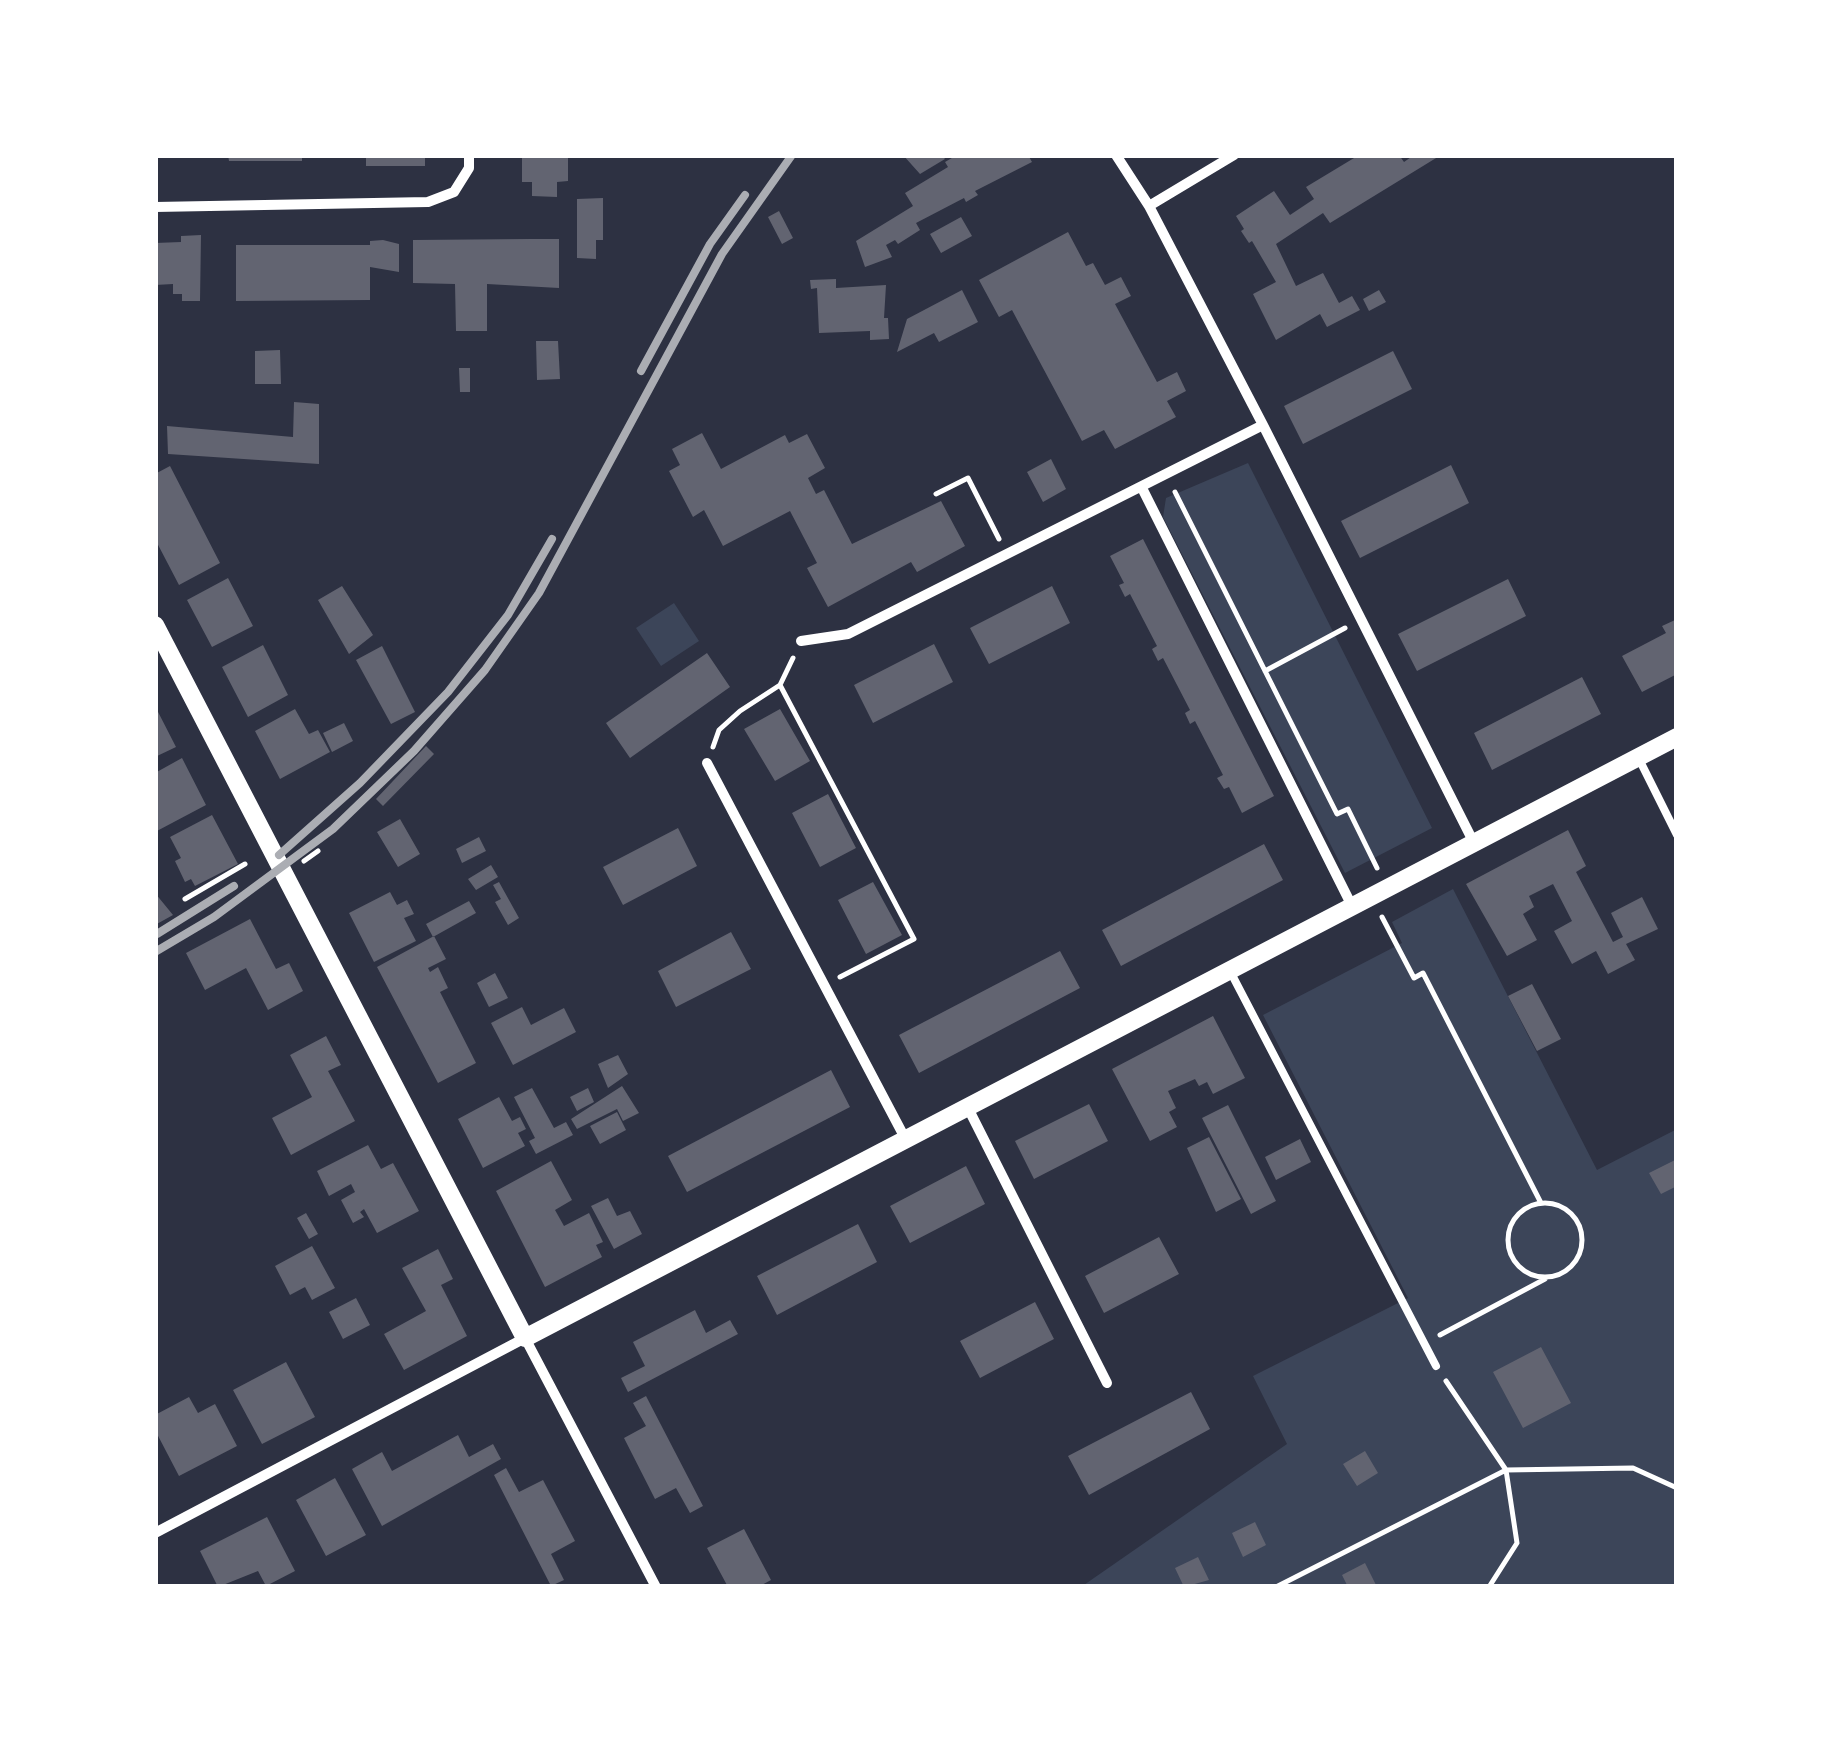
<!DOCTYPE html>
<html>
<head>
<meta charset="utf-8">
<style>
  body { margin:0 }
  #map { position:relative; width:1832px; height:1742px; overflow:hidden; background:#2d3142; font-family:Cabin,sans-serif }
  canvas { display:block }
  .frame { position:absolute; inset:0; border:158px solid #fff; pointer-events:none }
</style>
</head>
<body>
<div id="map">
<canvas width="1832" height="1742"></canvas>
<div class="frame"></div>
</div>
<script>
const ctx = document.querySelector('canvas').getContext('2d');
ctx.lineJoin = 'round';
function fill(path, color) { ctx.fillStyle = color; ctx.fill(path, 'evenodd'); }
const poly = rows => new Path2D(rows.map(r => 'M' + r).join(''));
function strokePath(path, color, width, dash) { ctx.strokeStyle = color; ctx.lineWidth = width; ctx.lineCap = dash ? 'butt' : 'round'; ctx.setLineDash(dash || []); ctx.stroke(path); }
fill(poly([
  [1248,463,1432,828,1345,873,1163,517,1166,498],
  [674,603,699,641,661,666,636,628],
  [1453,889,1597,1170,1677,1129,1677,1587,1081,1587,1287,1444,1253,1376,1408,1298,1263,1015,1402,943,1392,922]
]), '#3c4559');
fill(poly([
  [228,155,302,155,302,161,229,161],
  [366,155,425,155,425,166,366,166],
  [522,155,568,155,568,181,557,182,557,197,532,196,532,182,522,182],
  [903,155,942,155,945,159,920,174],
  [957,155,1028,155,1032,162,975,191,978,195,966,202,964,198,916,223,920,230,898,244,895,240,886,245,892,257,865,267,856,241,913,206,905,193,948,167,945,162],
  [1359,155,1399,155,1404,162,1414,155,1441,155,1330,223,1323,213,1276,244,1296,286,1323,273,1339,303,1352,296,1360,310,1327,327,1320,314,1276,340,1253,294,1276,282,1252,241,1249,243,1241,231,1244,229,1236,216,1274,191,1290,215,1314,199,1306,187],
  [603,198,603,240,596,240,596,259,577,258,577,199],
  [779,211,793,238,782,244,768,217],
  [961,217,972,236,941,253,930,234],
  [1068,232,1086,266,1093,263,1105,285,1121,277,1131,296,1115,304,1157,382,1177,372,1186,391,1167,401,1176,417,1115,449,1104,430,1082,441,1012,310,999,317,979,280],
  [201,235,200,301,182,301,182,294,173,294,173,284,155,285,155,243,181,242,181,236],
  [529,239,559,239,559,288,487,284,487,331,456,331,455,284,413,283,413,240],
  [383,240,399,244,399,272,370,267,370,300,236,301,236,245,370,245,370,241],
  [836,279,836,288,886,285,884,318,888,318,889,339,870,340,870,331,819,333,817,288,811,289,810,280],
  [962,290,978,322,939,342,934,333,897,352,907,319],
  [1379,290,1386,302,1369,311,1363,299],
  [536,341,558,341,560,379,537,380],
  [280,350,281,384,255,384,255,351],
  [1393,351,1412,389,1303,444,1284,406],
  [459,368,470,368,470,392,460,392],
  [294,402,319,404,319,464,168,454,167,426,293,437],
  [702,433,721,469,785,435,789,443,807,434,825,468,808,478,816,494,824,490,852,544,941,501,965,546,917,572,911,562,828,607,807,568,817,563,790,511,723,546,704,510,693,517,669,471,680,465,672,449],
  [1051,459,1066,489,1043,502,1027,472],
  [1451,465,1469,503,1360,558,1341,521],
  [170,466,220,563,179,585,155,539,155,474],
  [1143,539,1274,796,1242,813,1229,787,1224,789,1217,778,1223,775,1195,721,1190,724,1185,713,1190,710,1163,658,1158,661,1152,649,1157,646,1130,594,1125,597,1119,585,1124,583,1110,556],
  [228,578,253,626,212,647,187,600],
  [1508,579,1526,616,1417,671,1398,634],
  [342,586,373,635,349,654,318,600],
  [1052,586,1070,623,989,664,970,628],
  [1675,620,1677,674,1642,692,1622,656,1666,633,1662,626],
  [934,644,953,682,873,723,854,685],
  [263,645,288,695,248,717,222,667],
  [382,646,415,712,391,724,356,660],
  [707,653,730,687,630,758,606,723],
  [1582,677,1601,714,1492,770,1474,733],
  [155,706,176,747,155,757],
  [295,709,309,734,318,730,330,752,280,779,255,731],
  [780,709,810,761,775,781,744,729],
  [344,723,353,741,332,752,323,733],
  [426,746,434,754,383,806,376,799],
  [182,758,206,805,155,832,155,773],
  [828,794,856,848,820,867,792,813],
  [212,815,238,864,195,886,191,879,185,882,175,861,181,858,170,837],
  [400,819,420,854,398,867,377,832],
  [678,828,697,866,623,905,603,867],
  [1568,830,1586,866,1576,872,1613,942,1623,937,1611,913,1642,897,1658,929,1626,944,1635,960,1608,974,1596,951,1572,964,1554,931,1572,921,1553,884,1529,896,1534,907,1523,914,1537,940,1507,956,1466,884],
  [479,837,486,851,462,863,456,849],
  [1264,844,1283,880,1121,966,1102,930],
  [491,865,498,877,476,890,468,879],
  [499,882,519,918,508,925,495,902,501,899,493,885],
  [873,882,902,935,866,954,838,900],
  [390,892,397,905,407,900,414,914,404,918,416,941,374,962,349,913],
  [155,893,173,915,155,925],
  [469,901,476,913,433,937,426,924],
  [250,919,276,969,289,963,303,991,268,1010,246,968,205,990,186,953],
  [731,932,751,969,676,1007,658,971],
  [434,936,446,959,428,968,430,972,438,967,448,988,440,992,476,1063,438,1083,377,967],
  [1060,951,1080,988,919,1073,899,1035],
  [495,973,508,998,489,1007,477,983],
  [1532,984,1561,1039,1537,1051,1508,996],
  [522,1007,531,1025,564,1008,576,1032,513,1065,491,1023],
  [1213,1016,1245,1078,1213,1094,1207,1082,1199,1086,1195,1079,1168,1091,1176,1108,1169,1112,1177,1127,1150,1141,1112,1069],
  [326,1036,341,1065,328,1071,355,1121,291,1155,272,1118,312,1097,290,1055],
  [618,1055,628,1074,608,1088,598,1064],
  [831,1070,850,1107,687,1192,668,1156],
  [622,1086,639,1113,623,1121,617,1109,577,1129,571,1119],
  [532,1088,554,1128,566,1122,573,1135,536,1154,529,1141,535,1138,514,1097],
  [588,1088,594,1102,577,1111,570,1097],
  [499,1097,512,1121,520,1117,526,1129,518,1133,525,1146,483,1168,458,1119],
  [1089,1104,1108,1141,1034,1179,1015,1141],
  [1228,1105,1276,1201,1251,1214,1202,1118],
  [617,1112,626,1130,600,1144,590,1126],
  [1209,1137,1241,1199,1216,1212,1187,1148],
  [1300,1139,1311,1162,1276,1180,1265,1157],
  [368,1145,381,1169,393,1163,419,1211,377,1233,364,1209,360,1212,364,1217,353,1223,341,1200,355,1192,351,1184,329,1196,317,1171],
  [1675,1160,1677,1186,1661,1194,1649,1173],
  [551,1161,572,1200,555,1210,564,1226,589,1213,603,1242,596,1245,602,1257,545,1287,496,1191],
  [966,1166,985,1204,910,1243,890,1206],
  [608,1198,617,1216,630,1211,642,1234,614,1249,591,1206],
  [306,1213,318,1234,309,1239,297,1218],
  [858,1224,877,1262,777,1315,757,1276],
  [1159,1237,1179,1274,1104,1313,1085,1276],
  [312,1246,335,1288,312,1300,305,1287,290,1295,275,1266],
  [438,1249,453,1279,441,1285,467,1336,404,1370,384,1334,426,1311,402,1268],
  [356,1298,370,1325,343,1339,329,1312],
  [1035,1302,1054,1339,980,1378,960,1341],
  [695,1310,706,1333,730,1320,738,1334,628,1392,621,1378,645,1366,633,1342],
  [1541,1347,1571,1403,1523,1428,1493,1372],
  [286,1362,315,1417,262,1444,233,1390],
  [1191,1392,1210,1429,1089,1495,1068,1456],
  [646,1396,703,1506,690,1513,676,1488,655,1499,624,1438,646,1426,633,1403],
  [189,1397,198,1413,215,1404,237,1446,179,1476,155,1430,155,1415],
  [458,1435,469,1457,493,1444,501,1459,382,1526,352,1469,382,1452,392,1471],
  [1365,1451,1378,1473,1357,1486,1343,1464],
  [506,1468,519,1492,543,1480,575,1541,551,1554,564,1580,551,1586,494,1475],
  [335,1478,366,1535,326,1556,296,1500],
  [267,1517,295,1571,266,1586,258,1571,218,1587,200,1551],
  [1255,1522,1266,1545,1243,1557,1232,1533],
  [744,1529,771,1580,758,1587,728,1587,707,1548],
  [1198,1557,1209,1580,1184,1587,1175,1568],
  [1365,1563,1377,1587,1348,1587,1342,1575]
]), '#626471');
strokePath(poly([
  [1175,492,1337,814,1348,809,1377,868],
  [936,494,968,478,999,539],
  [1265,671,1345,628],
  [780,685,914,939,840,977],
  [713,747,719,730,740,711,780,685,793,658],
  [304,861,318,851],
  [185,899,245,864],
  [1382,917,1414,978,1423,973,1541,1203],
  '1508 1240a37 37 0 1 1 74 0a37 37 0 1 1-74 0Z',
  [1440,1335,1545,1279],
  [1446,1381,1506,1470,1633,1468,1677,1488],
  [1276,1587,1506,1470,1517,1543,1489,1587]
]), '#fff', 5);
strokePath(poly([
  [1639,759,1677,835],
  [1230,971,1436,1366]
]), '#fff', 8);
strokePath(poly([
  [1116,155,1149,206,1263,425,1474,843],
  [1149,206,1234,155],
  [155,207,428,202,454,192,469,168,469,155],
  [1142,488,1352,906],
  [801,641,848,634,1263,425],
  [707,763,906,1140],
  [968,1108,1107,1383],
  [155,1533,525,1338,656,1587]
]), '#fff', 10);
strokePath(poly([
  [155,625,525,1338,1677,737]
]), '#fff', 18);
strokePath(poly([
  [641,371,710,244,745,195],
  [279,855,360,783,448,692,508,615,552,539],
  [157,934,234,886],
  [155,952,214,917,333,829,414,751,485,670,539,593,722,254,792,155]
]), '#abadb3', 8);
</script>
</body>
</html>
